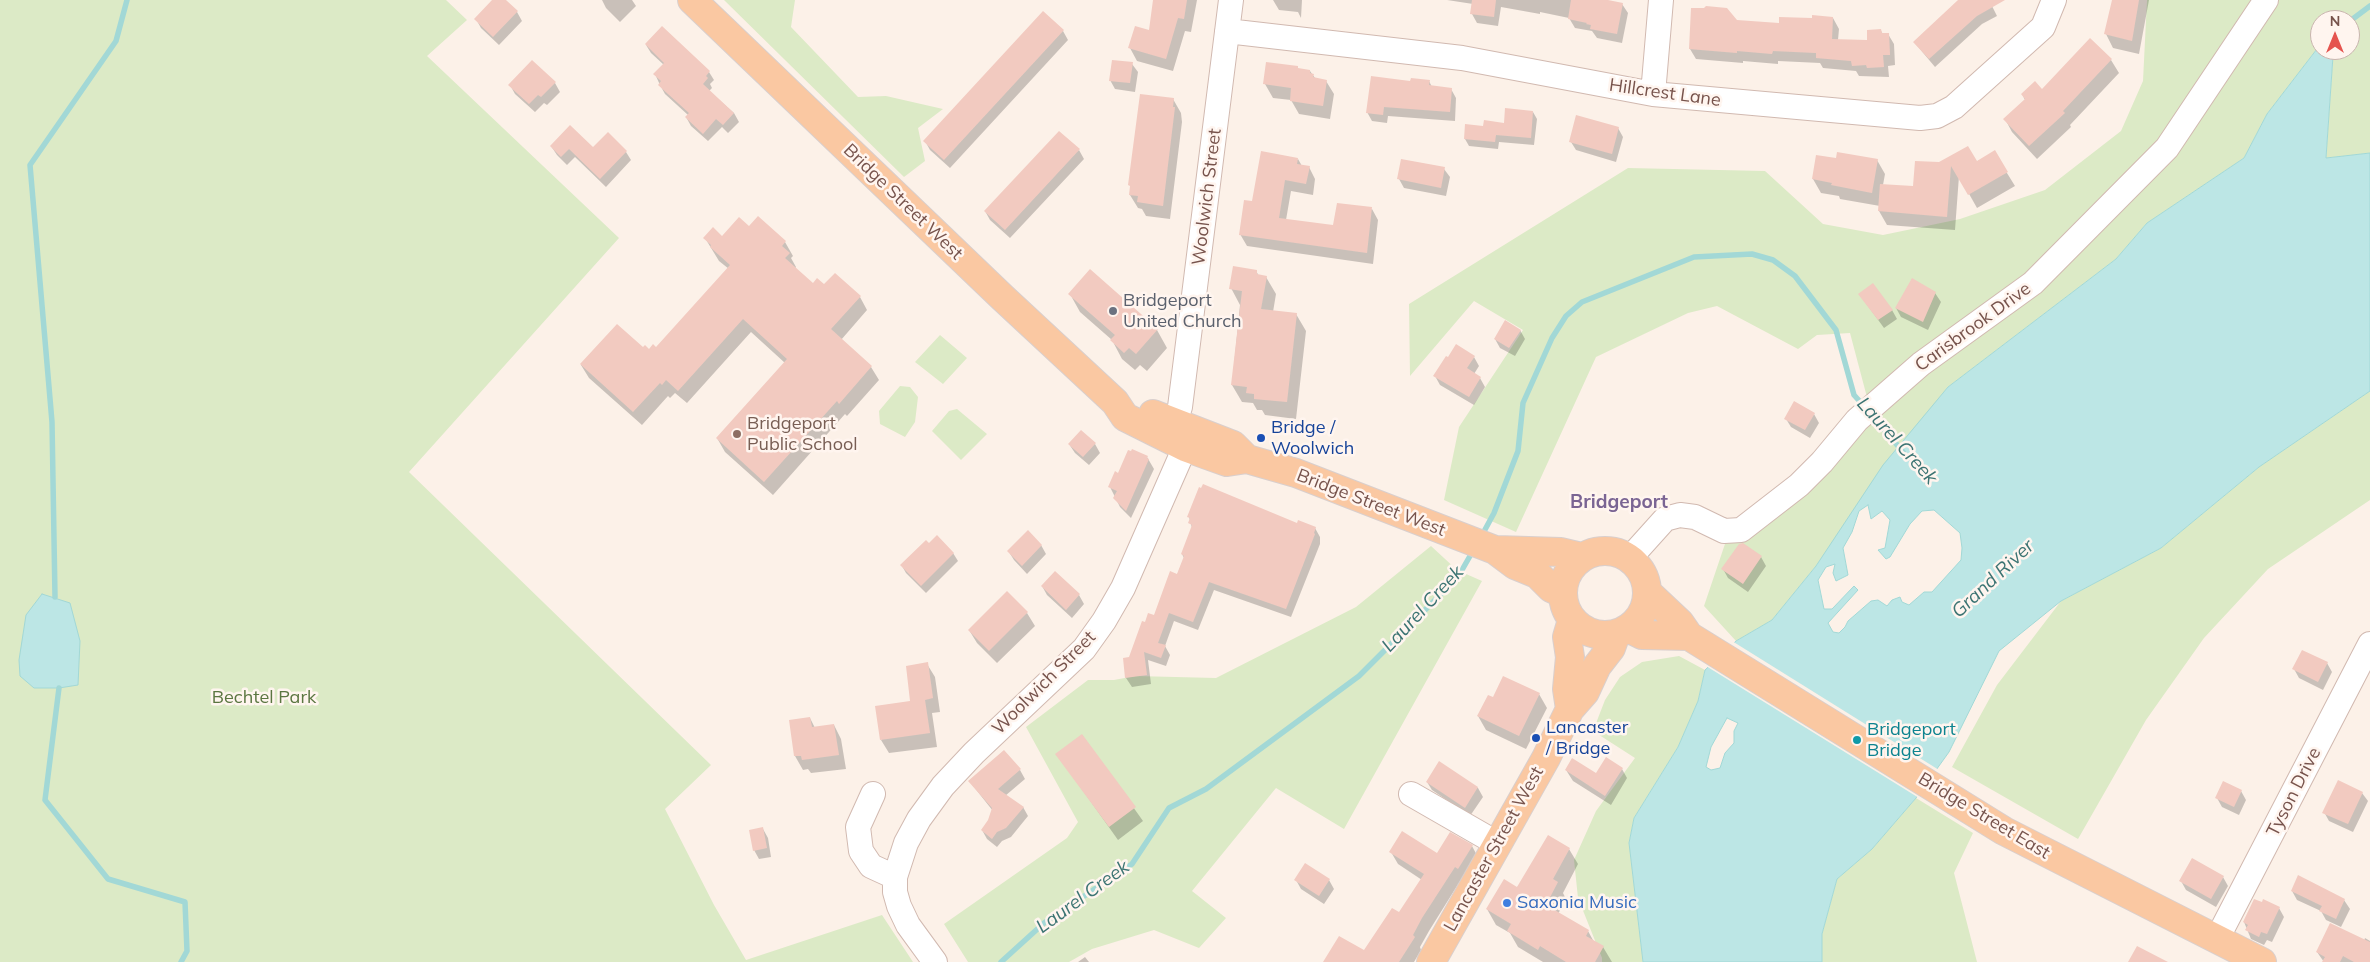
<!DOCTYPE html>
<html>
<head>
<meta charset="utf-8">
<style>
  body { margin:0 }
  #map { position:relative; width:2370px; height:962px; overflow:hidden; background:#fcf1e8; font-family:Mulish,sans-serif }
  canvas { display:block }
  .north { position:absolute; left:2310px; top:10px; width:50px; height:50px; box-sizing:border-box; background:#fff5ef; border:1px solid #c9b4ae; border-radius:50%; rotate:0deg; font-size:14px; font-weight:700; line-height:20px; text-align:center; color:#77534c }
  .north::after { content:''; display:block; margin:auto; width:18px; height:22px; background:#e5544f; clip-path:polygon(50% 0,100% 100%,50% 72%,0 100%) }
</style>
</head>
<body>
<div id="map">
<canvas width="2370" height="962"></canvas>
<div class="north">N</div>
</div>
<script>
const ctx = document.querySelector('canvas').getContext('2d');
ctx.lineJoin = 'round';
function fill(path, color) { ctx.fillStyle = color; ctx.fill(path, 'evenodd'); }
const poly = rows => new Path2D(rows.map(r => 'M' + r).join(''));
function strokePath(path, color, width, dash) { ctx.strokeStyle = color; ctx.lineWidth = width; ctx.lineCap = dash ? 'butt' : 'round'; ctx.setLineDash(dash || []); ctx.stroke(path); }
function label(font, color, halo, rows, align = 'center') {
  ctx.font = font + ' Mulish,sans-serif'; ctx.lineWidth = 5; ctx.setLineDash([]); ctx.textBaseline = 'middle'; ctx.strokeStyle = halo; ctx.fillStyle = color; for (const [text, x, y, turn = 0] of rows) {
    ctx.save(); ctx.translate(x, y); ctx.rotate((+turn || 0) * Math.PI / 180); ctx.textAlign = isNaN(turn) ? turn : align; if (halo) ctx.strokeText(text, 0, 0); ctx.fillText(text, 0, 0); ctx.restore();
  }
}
fill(poly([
  [0,0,446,0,467,20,427,56,619,238,409,472,711,765,665,809,714,905,746,960,882,915,913,962,0,962],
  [724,0,795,0,791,27,858,97,886,96,943,109,918,128,925,161,904,177],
  [2147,0,2258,0,2167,138,2015,291,1868,401,1850,333,1817,335,1798,349,1717,306,1688,313,1596,357,1516,532,1444,500,1459,427,1523,330,1474,301,1410,376,1409,304,1628,168,1765,171,1823,224,1883,235,1960,219,2045,190,2121,131,2143,81],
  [2278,0,2370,0,2370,153,2326,158,2333,56,2328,50,2350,50,2350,20,2320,20,2320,45,2267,114,2244,158,2147,223,2116,259,1948,387,1816,566,1772,620,1736,641,1704,606,1727,538,1911,381,2018,305,2273,9],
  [940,335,967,358,943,384,915,362],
  [900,386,910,387,918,397,915,422,905,437,880,424,879,411],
  [2370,391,2370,500,2268,569,2204,638,2146,720,2078,839,1952,767,1997,685,2061,601,2161,548,2259,467],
  [957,409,987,434,961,460,932,431,949,411],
  [1431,546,1457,570,1482,581,1344,829,1276,788,1192,891,1226,918,1199,948,1154,930,1092,949,1069,962,968,962,944,924,1067,838,1078,822,1026,727,1088,680,1114,680,1135,676,1216,678,1356,607],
  [1679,656,1705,670,1698,701,1678,747,1634,818,1629,843,1643,962,1602,962,1602,958,1578,898,1574,860,1596,811,1635,758,1593,731,1605,700,1620,677,1642,662],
  [1916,798,1973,833,1954,873,1977,962,1822,962,1822,934,1837,879,1872,849]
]), '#dceac6');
const water = poly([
  [2320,45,2320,50,2328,50,2333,56,2326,158,2370,153,2370,391,2259,467,2161,548,2061,601,1999,651,1949,752,1916,798,1872,849,1837,879,1822,934,1822,962,1643,962,1629,843,1634,818,1678,747,1698,701,1705,670,1736,641,1772,620,1816,566,1883,465,1948,387,2116,259,2147,223,2244,158,2267,114,2320,45],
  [1868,505,1871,519,1882,511,1890,520,1885,548,1878,550,1886,559,1890,557,1910,524,1922,511,1934,510,1960,533,1962,548,1961,560,1932,592,1924,592,1909,605,1902,602,1900,597,1892,600,1887,606,1878,600,1871,601,1848,621,1845,627,1839,633,1833,632,1828,623,1858,590,1854,586,1832,609,1824,609,1818,580,1826,567,1835,564,1833,573,1836,581,1848,575,1843,548,1852,532,1859,511,1868,505],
  [1727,718,1738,723,1734,731,1734,743,1725,753,1720,768,1711,770,1706,767,1711,747,1727,718],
  [42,594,70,603,80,641,78,685,59,688,34,688,20,676,19,660,26,615,42,594]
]);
fill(water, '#bce6e5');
strokePath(water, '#a2d8d6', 1);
fill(poly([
  [1732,641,1939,770,1919,798,1706,666]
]), '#fcf1e8');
fill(poly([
  [494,0,504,0,517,12,522,21,499,45,481,28,476,19],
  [602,0,632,0,636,6,620,22,606,8],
  [1154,0,1197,0,1191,32,1185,31,1173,71,1137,61,1130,48,1150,32],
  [1273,0,1302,0,1301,18,1298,12,1279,10],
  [1447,0,1601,0,1622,4,1628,13,1622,43,1597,38,1592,31,1575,28,1569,18,1540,12,1540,14,1501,7,1498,26,1477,23,1472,14,1473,4],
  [1960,0,1989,0,1997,16,1982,24,1935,67,1914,42],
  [2113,0,2149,0,2139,54,2113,48,2106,34],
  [1044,13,1063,31,1068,40,950,168,930,150,925,141],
  [1833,18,1839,29,1838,40,1869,41,1881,31,1883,34,1888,34,1894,44,1895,65,1888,66,1889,77,1859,76,1856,71,1823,68,1820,63,1778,61,1778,64,1743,61,1743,63,1696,59,1690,49,1736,21,1780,24],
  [2090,40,2111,60,2119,73,2070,125,2071,127,2037,159,2012,132,2005,119,2025,100,2022,94,2042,91],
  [646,45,709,72,714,80,710,84,712,88,709,91,734,113,739,122,728,133,722,127,708,141,691,126,686,117,688,115,665,94,660,85,655,74,664,65,651,53],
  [1132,64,1138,72,1135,92,1115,89,1110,80],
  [1310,71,1315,78,1326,81,1334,94,1330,119,1299,114,1291,100,1273,98,1265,84],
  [1429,81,1432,87,1451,89,1456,98,1455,121,1388,116,1387,123,1372,121,1367,112,1411,83],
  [555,83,560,92,547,105,544,103,535,112,515,94,510,85],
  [1173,99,1181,113,1182,122,1170,219,1146,216,1142,209,1138,208,1130,195],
  [1533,112,1537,119,1534,145,1499,142,1498,149,1469,146,1465,139,1484,127,1505,124],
  [1618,128,1623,137,1616,162,1576,150,1571,142],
  [551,146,626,152,631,160,606,187,575,157,567,165,557,155],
  [1079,150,1084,159,1010,238,990,220,985,211],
  [1994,152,2015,186,1977,208,1959,176,1955,230,1887,225,1879,211,1880,206,1840,199,1839,196,1821,193,1813,179,1837,160,1877,160,1885,174,1883,185,1914,188,1916,162,1976,162],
  [1298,159,1302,166,1309,167,1315,179,1313,195,1291,191,1286,220,1334,226,1372,209,1378,220,1373,264,1247,246,1240,234,1253,203],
  [1444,169,1450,177,1446,196,1404,188,1399,179],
  [758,217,785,242,793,256,791,258,796,267,795,269,813,285,824,286,860,297,867,310,841,340,871,367,879,380,847,416,845,414,773,495,725,452,717,438,785,363,751,332,687,403,675,393,670,398,668,396,642,425,589,378,581,365,643,349,649,351,656,349,729,269,719,261,705,238,722,237,749,228],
  [1256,271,1259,276,1266,277,1276,294,1273,312,1296,314,1306,331,1296,419,1265,415,1262,410,1257,410,1253,403,1242,402,1232,385,1240,305,1231,288],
  [1935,293,1941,302,1928,330,1901,317,1896,308],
  [1070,294,1157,330,1167,348,1147,371,1140,365,1135,370,1122,359,1112,340,1080,312],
  [1860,295,1892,310,1897,319,1884,328],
  [1520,330,1525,339,1515,356,1500,348,1495,339],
  [1474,357,1479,366,1474,374,1480,378,1485,387,1474,405,1440,385,1435,376],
  [1814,414,1819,423,1810,438,1791,427,1786,419],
  [1069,444,1095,444,1100,453,1089,465,1075,453],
  [1147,457,1154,469,1131,518,1120,507,1110,487,1119,475],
  [1189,517,1297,525,1315,528,1320,537,1320,544,1291,617,1214,590,1198,630,1174,621,1165,646,1170,655,1166,666,1148,660,1151,684,1132,687,1126,678,1124,659,1130,658,1146,623,1154,616,1177,575,1184,558,1182,554,1192,528],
  [1041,545,1046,554,1027,574,1014,560,1009,552],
  [953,553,958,561,926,593,906,573,902,566],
  [1761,557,1766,566,1748,592,1728,578,1723,569],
  [1042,586,1079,595,1084,604,1072,618,1047,595],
  [1027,613,1035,626,997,663,977,643,969,630],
  [2327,663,2332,672,2323,690,2299,678,2294,669],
  [927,664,935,677,940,712,932,713,937,747,889,753,881,740,912,702],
  [1539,694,1547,708,1526,749,1486,730,1478,716,1493,699],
  [810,718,815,728,834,725,841,739,846,769,811,773,808,769,803,770,795,756,790,721],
  [1082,735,1143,821,1118,840,1057,754],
  [1606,759,1622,769,1627,778,1611,805,1573,781,1566,770,1596,775],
  [1440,763,1478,788,1483,797,1470,816,1432,790,1427,782],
  [1020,770,1025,779,1005,796,1023,807,1028,816,1011,837,1002,841,997,847,987,839,982,830,989,820,993,811,970,782],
  [2241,791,2246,800,2239,815,2222,807,2217,798],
  [2362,793,2368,801,2353,832,2329,821,2324,812],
  [763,829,768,838,771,857,759,859,754,850],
  [1472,846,1479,859,1465,880,1462,878,1429,931,1420,947,1421,950,1414,962,1325,962,1364,952,1399,914,1422,880,1398,864,1391,852,1437,855],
  [1569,849,1578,864,1563,893,1566,899,1558,914,1588,931,1594,942,1603,947,1612,962,1543,962,1518,947,1510,933,1496,925,1487,909],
  [2223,877,2228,886,2216,907,2186,890,2181,881],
  [1296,880,1329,880,1334,889,1324,904,1301,889],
  [2292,891,2344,900,2350,909,2341,927,2326,920,2321,911,2297,900],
  [2279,908,2284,917,2272,942,2267,940,2264,945,2251,939,2244,922],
  [2365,938,2370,941,2370,962,2324,962,2317,952,2364,941],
  [1085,957,1089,962,1078,962]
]), '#0003');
strokePath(poly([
  [2350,21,2370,6],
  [1872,415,1903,452],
  [1481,537,1494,513,1518,451,1523,403,1552,338,1566,316,1582,302,1694,257,1752,254,1773,260,1795,276,1836,330,1854,395,1864,406],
  [55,597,52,422,30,165,116,41,127,0],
  [59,688,45,800,108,879,185,902,187,951,181,962],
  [1001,962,1044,923,1132,864,1169,808,1206,789,1359,676,1458,577,1474,549]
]), '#a2d8d6', 5.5);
fill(poly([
  [492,0,506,0,518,11,493,37,474,19],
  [1153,0,1187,0,1184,19,1178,18,1166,59,1128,48,1135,26,1149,30],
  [1472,0,1496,0,1494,17,1470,14],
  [1571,0,1608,0,1623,3,1617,34,1590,29,1591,25,1586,24,1587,23,1568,19],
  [1958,0,2005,0,1977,16,1929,59,1913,42],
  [2112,0,2139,0,2132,41,2104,34],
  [1706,6,1727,8,1737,20,1779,23,1779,17,1812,18,1812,15,1833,17,1832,39,1867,40,1867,30,1881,29,1882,33,1889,33,1890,55,1883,55,1884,67,1867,68,1866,65,1852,66,1851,61,1816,58,1816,53,1773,51,1772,54,1737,51,1737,53,1689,49,1691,8,1704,8],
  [1043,11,1064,30,944,160,923,141],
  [662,26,710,71,706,76,708,78,703,84,734,113,723,125,716,119,703,134,685,117,689,113,658,85,661,81,653,74,664,63,645,44],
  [2090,38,2112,59,2063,111,2065,113,2029,146,2003,119,2025,99,2021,94,2035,81,2042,89],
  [532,60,556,82,541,97,538,95,529,104,508,85],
  [1112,60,1133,62,1130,83,1109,81],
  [1266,62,1298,66,1298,68,1310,70,1310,73,1314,74,1313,77,1327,80,1323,106,1290,101,1291,88,1263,84],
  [1371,76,1410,81,1411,78,1430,80,1429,85,1452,88,1450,112,1384,107,1383,115,1366,113],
  [1140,94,1174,98,1173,107,1175,107,1163,206,1137,202,1138,196,1129,195,1130,186,1128,185],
  [1505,108,1533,111,1531,138,1496,135,1495,142,1464,139,1465,124,1483,126,1484,120,1504,123],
  [1576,115,1619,127,1612,154,1569,142],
  [570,125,593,147,608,132,627,151,600,179,569,149,561,157,550,146],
  [1059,131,1080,149,1005,230,984,211],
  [1968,146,1977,161,1995,150,2008,172,1968,195,1951,166,1947,217,1878,211,1880,184,1913,186,1915,161,1939,162],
  [1261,151,1298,158,1297,164,1310,166,1306,184,1285,180,1279,218,1333,225,1337,203,1372,207,1367,253,1239,235,1244,200,1252,201],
  [1837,152,1878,159,1872,193,1831,185,1832,183,1812,179,1816,155,1836,158],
  [1401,159,1445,167,1441,188,1397,179],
  [758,216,786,241,782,246,790,253,785,258,813,283,817,278,824,284,835,273,861,296,831,329,872,366,839,404,837,401,764,482,716,438,787,359,743,319,678,391,666,380,662,385,660,383,633,412,580,364,617,324,643,347,645,345,649,349,653,344,656,347,730,265,710,247,711,245,703,238,713,227,722,236,739,217,749,226],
  [1233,266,1257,270,1257,274,1267,276,1261,309,1297,313,1287,402,1254,399,1254,394,1246,393,1247,387,1231,385,1242,291,1229,289],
  [1090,269,1158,329,1136,354,1129,348,1124,353,1110,340,1115,335,1068,294],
  [1912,278,1936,292,1923,322,1895,308],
  [1873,283,1893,310,1878,320,1858,294],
  [1505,320,1521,330,1509,348,1494,339],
  [1456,344,1475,356,1467,368,1481,377,1469,397,1433,376,1446,356,1448,357],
  [1794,401,1815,413,1805,430,1784,419],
  [1081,430,1096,443,1083,457,1068,444],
  [1132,449,1148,456,1147,458,1149,459,1126,511,1113,498,1117,491,1108,487,1115,471,1118,473,1128,450,1131,451],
  [1203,484,1297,523,1298,520,1316,527,1314,533,1315,534,1286,609,1209,582,1193,622,1169,613,1158,643,1166,645,1161,658,1144,652,1147,675,1125,678,1123,658,1129,657,1142,621,1145,622,1148,613,1154,615,1170,571,1177,574,1184,556,1181,554,1192,525,1188,523,1190,518,1187,517,1199,487,1201,488],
  [1028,530,1042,545,1022,566,1007,551],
  [937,535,954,553,921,586,900,565,926,540,929,543],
  [1743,543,1762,556,1743,584,1721,569,1739,544],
  [1055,571,1080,594,1066,610,1041,586],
  [1007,591,1028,612,989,651,968,630],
  [2302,650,2328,662,2318,682,2292,669],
  [928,662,933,698,925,700,930,733,880,740,875,706,910,701,906,666],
  [1503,676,1540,693,1519,736,1477,716,1488,695,1493,697],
  [810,717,812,727,834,724,839,755,802,760,801,756,794,756,789,720],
  [1082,734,1136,807,1109,827,1055,754],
  [1004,750,1021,769,998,789,1024,807,1006,828,997,832,992,839,981,830,988,820,992,808,968,781],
  [1606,757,1623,768,1605,796,1565,770,1572,758,1596,773],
  [1439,761,1478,787,1465,808,1426,782],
  [2338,780,2363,792,2348,824,2322,813],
  [2223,781,2242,790,2234,807,2215,798],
  [763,827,767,848,753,851,749,830],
  [1402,831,1437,853,1450,832,1473,845,1458,869,1455,867,1422,918,1413,935,1415,937,1399,962,1323,962,1339,936,1364,950,1392,908,1399,912,1424,874,1389,852],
  [1548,835,1570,848,1553,879,1558,882,1546,905,1589,930,1586,936,1604,946,1595,962,1566,962,1540,946,1538,950,1507,931,1511,924,1486,909,1504,879,1517,887],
  [2192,858,2224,876,2211,899,2179,881],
  [1305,863,1330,879,1319,896,1294,880],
  [2298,875,2345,899,2336,919,2319,911,2322,906,2291,891],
  [2254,899,2262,902,2263,899,2280,907,2267,934,2261,932,2259,937,2245,930,2248,925,2243,922],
  [2330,923,2370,942,2370,962,2354,962,2343,956,2340,962,2322,962,2325,957,2316,952],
  [2137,946,2168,962,2128,962]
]), '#f2cac0');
const minor = poly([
  [1227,31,1462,58,1653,94,1920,118,1937,116,1954,107,2043,27,2054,0],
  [1653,94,1661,0],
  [1175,422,1180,407,1231,0],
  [1629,559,1665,519,1680,515,1695,517,1724,531,1741,530,1799,485,1822,462,1857,420,1921,364,2033,283,2167,148,2266,0],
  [873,794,858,827,861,851,871,866,895,877],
  [1411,794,1498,844],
  [2217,939,2370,644],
  [935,962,908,925,899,906,895,892,895,877,906,843,919,819,943,786,974,753,1084,649,1104,621,1123,588,1185,447]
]);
const major = poly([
  [692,0,1002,297,1115,402,1125,417,1185,447,1207,455,1227,462,1247,459,1296,473,1495,550,1515,565,1537,574,1551,588,1562,593],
  [1153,414,1233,445,1244,456],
  [1496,550,1561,552,1582,557],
  '1563 593a42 42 0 1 1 84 0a42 42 0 1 1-84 0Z',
  [1647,592,1680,623,1689,636,2004,831,2262,962],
  [1628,628,1642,635,1689,636],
  [1570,709,1567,689,1570,657,1567,637,1572,620],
  [1431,962,1546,758,1570,709,1585,692,1597,666,1611,648,1616,634]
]);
strokePath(minor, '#d1b9b0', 26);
strokePath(major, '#d9cfcd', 30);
strokePath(minor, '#fff', 24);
strokePath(major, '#fac8a2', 28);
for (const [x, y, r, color] of [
  [1113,311,5,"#6b7280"],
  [737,434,5,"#8d6e63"],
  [1261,438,5,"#1a4fb4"],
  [1536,738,5,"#1a4fb4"],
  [1857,740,5,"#0f9aa8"],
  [1507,903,5,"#3f7fe0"]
]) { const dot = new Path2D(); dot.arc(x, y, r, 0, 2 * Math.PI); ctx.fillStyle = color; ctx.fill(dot); strokePath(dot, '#fff5ef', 2); }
label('18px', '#77534c', '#fff5ef', [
  ["Hillcrest Lane",1665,93,8],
  ["Woolwich Street",1207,197,-83],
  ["Bridge Street West",903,202,44],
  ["Carisbrook Drive",1973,327,-36],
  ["Bridge Street West",1371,503,21],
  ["Woolwich Street",1044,683,-45],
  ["Tyson Drive",2294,792,-63],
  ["Bridge Street East",1984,816,31],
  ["Lancaster Street West",1494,849,-61]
]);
label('18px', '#5b616d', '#fff5ef', [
  ["Bridgeport",1123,301],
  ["United Church",1123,322]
], 'left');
label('18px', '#785e54', '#fff5ef', [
  ["Bridgeport",747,424],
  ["Public School",747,445]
], 'left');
label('18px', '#164399', '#fff5ef', [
  ["Bridge /",1271,428],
  ["Woolwich",1271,449],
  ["Lancaster",1546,728],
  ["/ Bridge",1546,749]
], 'left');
label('18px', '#5b7641', '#fff5ef', [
  ["Bechtel Park",264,698]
]);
label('18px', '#0d838f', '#fff5ef', [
  ["Bridgeport",1867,730],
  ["Bridge",1867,751]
], 'left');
label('18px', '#366cbe', '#fff5ef', [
  ["Saxonia Music",1517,903]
], 'left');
label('italic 19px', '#3c7473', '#fff5ef', [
  ["Laurel Creek",1897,441,48],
  ["Grand River",1993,579,-43],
  ["Laurel Creek",1423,609,-47],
  ["Laurel Creek",1083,897,-36]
]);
label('bold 19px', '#7a6493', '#fff5ef', [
  ["Bridgeport",1619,502]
]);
</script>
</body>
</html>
